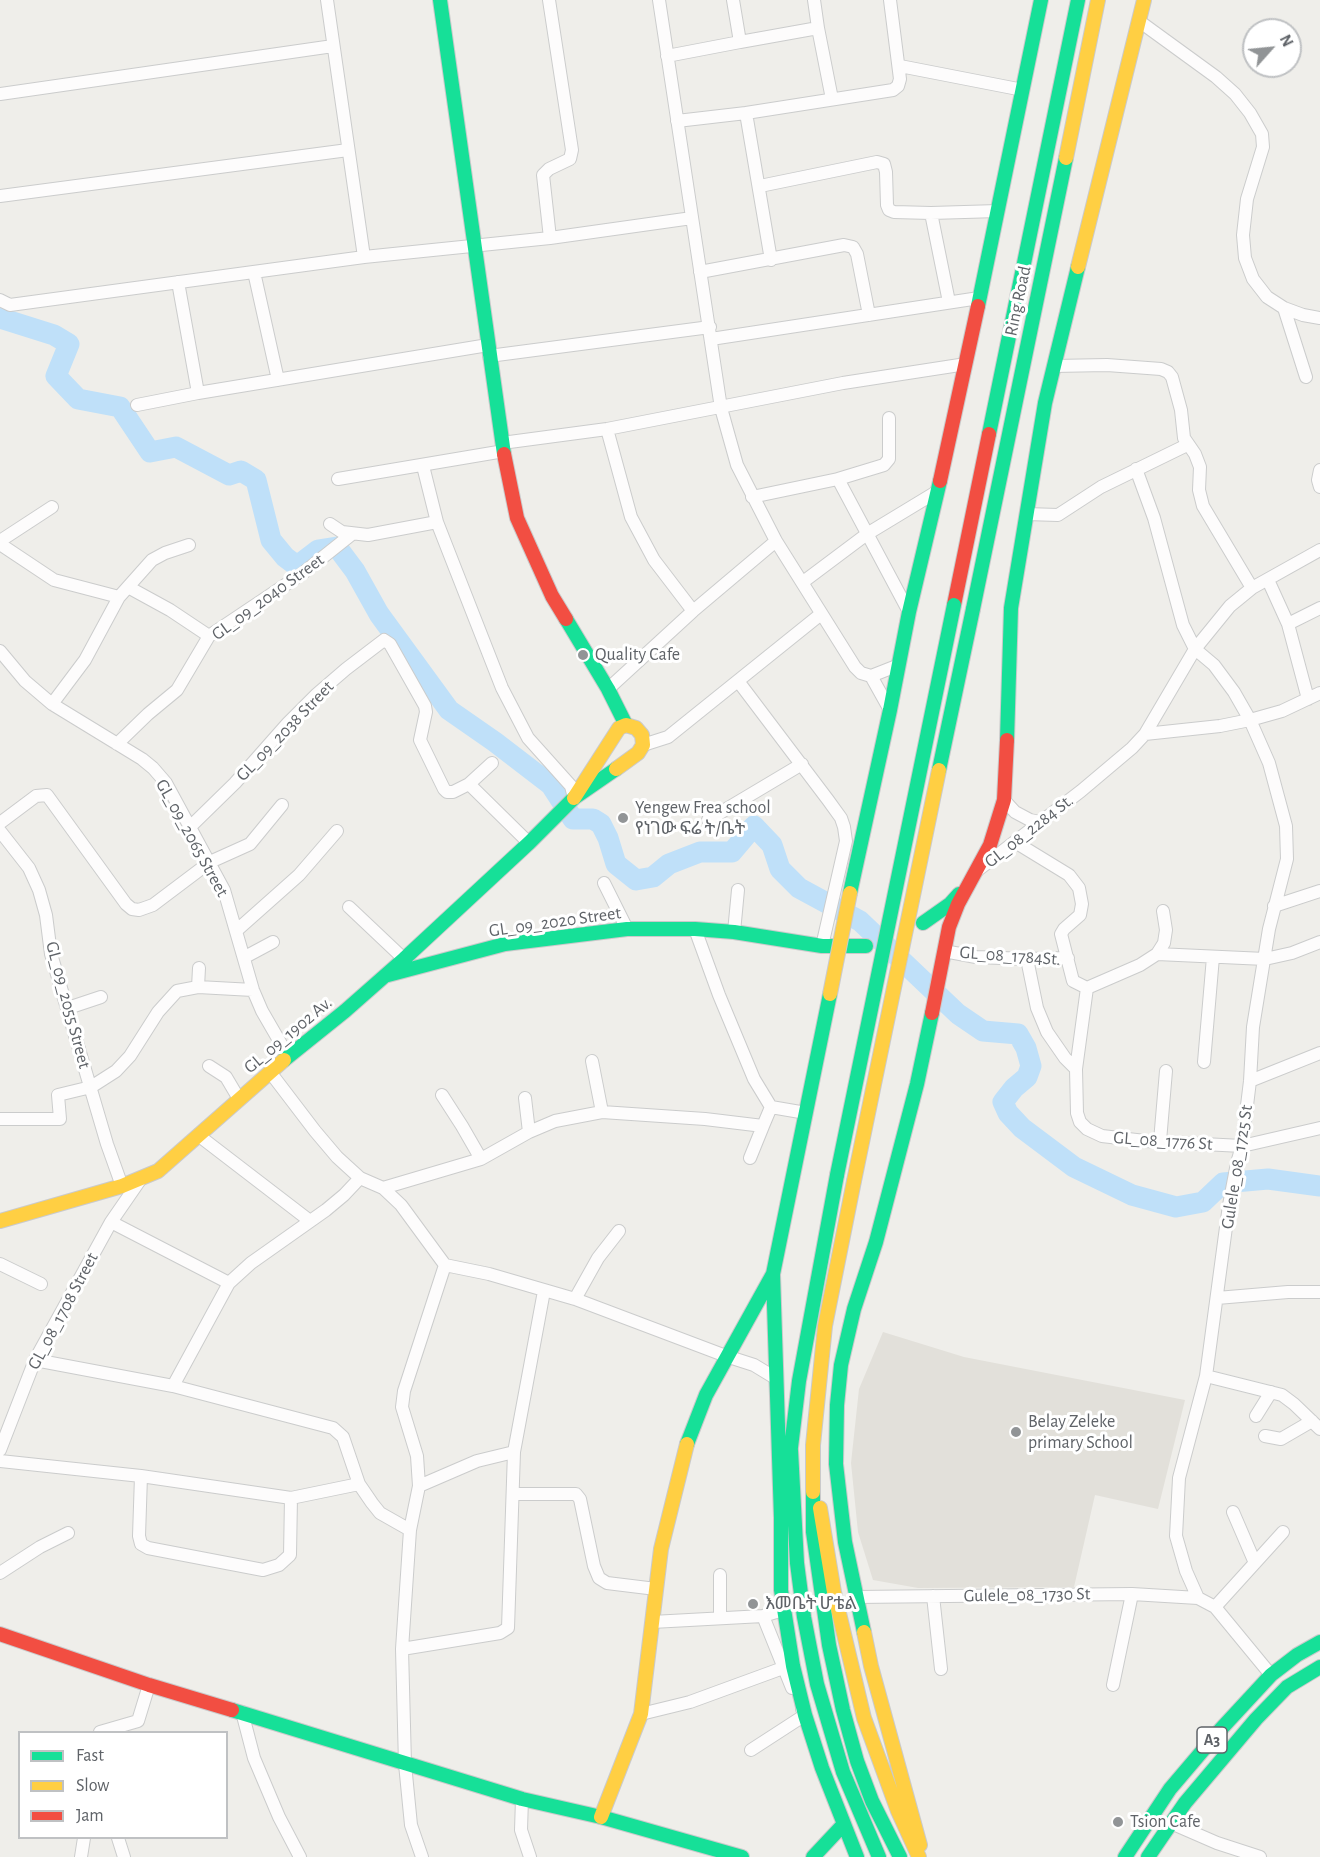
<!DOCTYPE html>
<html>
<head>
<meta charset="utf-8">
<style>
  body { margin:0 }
  #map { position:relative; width:1320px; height:1857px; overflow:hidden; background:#efeeea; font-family:"Alegreya Sans",sans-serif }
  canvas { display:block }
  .legend { position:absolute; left:18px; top:1731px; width:210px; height:108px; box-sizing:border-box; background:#fff; border:2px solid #bfc1c3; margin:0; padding:8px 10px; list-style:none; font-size:18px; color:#5f6368 }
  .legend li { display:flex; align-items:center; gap:12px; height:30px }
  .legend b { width:30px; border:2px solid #bfc1c3 }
  .north { position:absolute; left:1242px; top:18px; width:60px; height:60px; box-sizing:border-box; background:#fff; border:2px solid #bfc1c3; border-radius:50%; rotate:63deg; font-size:16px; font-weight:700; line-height:24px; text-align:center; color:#5f6368 }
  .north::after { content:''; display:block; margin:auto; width:21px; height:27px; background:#919496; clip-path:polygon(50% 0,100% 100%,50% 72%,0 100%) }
</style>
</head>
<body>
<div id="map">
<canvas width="1320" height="1857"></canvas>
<ul class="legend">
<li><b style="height:8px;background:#16e098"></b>Fast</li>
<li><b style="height:8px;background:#ffcf43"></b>Slow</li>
<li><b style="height:8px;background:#f24e42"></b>Jam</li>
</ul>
<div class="north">N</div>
</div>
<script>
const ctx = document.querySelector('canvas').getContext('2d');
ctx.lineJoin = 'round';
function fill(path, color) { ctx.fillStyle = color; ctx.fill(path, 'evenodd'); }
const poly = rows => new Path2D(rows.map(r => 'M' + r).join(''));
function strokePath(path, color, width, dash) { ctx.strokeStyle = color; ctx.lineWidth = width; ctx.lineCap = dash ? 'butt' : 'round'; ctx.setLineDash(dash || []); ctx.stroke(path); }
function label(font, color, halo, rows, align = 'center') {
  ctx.font = font + ' "Alegreya Sans","Noto Sans Ethiopic",sans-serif'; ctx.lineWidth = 6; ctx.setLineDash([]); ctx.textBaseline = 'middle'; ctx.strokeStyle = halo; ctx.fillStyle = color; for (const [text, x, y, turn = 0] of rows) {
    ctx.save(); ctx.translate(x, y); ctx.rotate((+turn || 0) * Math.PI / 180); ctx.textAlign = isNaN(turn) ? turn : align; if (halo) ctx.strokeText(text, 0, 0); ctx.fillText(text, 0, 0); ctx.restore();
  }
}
fill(poly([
  [883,1332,964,1357,1185,1400,1158,1509,1095,1495,1074,1587,918,1588,873,1580,858,1532,851,1463,859,1389]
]), '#e2e0da');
strokePath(poly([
  [0,318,54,335,69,344,56,376,78,399,120,407,150,452,176,447,229,475,241,471,256,480,271,540,285,557,297,566,318,550,337,547,355,571,379,614,449,710,495,742,551,785,573,819,593,819,601,824,608,838,616,864,636,880,653,877,669,864,700,852,732,852,754,826,772,845,780,869,799,888,860,921,958,1014,983,1031,1018,1034,1026,1048,1031,1066,1027,1077,1014,1088,1003,1102,1008,1113,1022,1128,1074,1167,1132,1195,1176,1207,1203,1202,1223,1183,1268,1179,1320,1186]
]), '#bfe0f9', 21);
const street = poly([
  [327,0,364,257],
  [549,0,572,150,570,159,549,169,543,175,550,238],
  [659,0,721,408,737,465,776,541,855,667,861,673,871,676,899,665],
  [733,0,740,42,818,28,832,99],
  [814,0,818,28],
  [1139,21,1216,77,1235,94,1250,113,1262,134,1263,147,1247,199,1243,235,1245,258,1253,279,1267,297,1284,308,1303,315,1320,318],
  [667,56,740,42],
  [900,66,1023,90],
  [0,94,333,46],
  [746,113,771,260],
  [677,121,746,113,893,90,898,86,900,79,890,0],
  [760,186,877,162,884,164,886,172,887,205,889,210,894,212,931,213,949,302],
  [0,196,348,150],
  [931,213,998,211],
  [254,272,278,380],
  [700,272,844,245,853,247,857,254,869,315],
  [178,282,198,393,488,345],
  [0,300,10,305,364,257,550,238,692,218],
  [1284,308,1306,377],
  [711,339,979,298],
  [489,356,710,327],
  [1054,366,1107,365,1161,369,1168,372,1172,377,1181,410,1184,438,1195,454,1200,467,1199,490,1203,506,1252,588],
  [137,405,198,393],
  [607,429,631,517,654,560,693,611],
  [502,443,607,429,843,383,966,364],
  [423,466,437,522],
  [1136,469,1154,518,1183,625,1195,649,1214,665,1234,692,1250,720,1269,763,1286,826,1287,859,1269,929,1253,1027,1250,1081,1242,1146,1237,1163,1229,1205,1206,1376,1179,1478,1176,1536,1186,1571,1198,1598,1215,1607,1271,1675],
  [1320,470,1318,480,1320,487],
  [338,479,504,451],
  [838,479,884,465,889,459,889,418],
  [752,497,838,479,909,612],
  [1026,514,1058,515,1101,487,1187,445],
  [330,524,342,532,368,535,437,522,502,688,528,738,571,786,574,798],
  [0,541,52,507],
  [0,544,54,580,119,597],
  [1268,580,1288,624,1308,699],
  [803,582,867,534,938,491],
  [128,587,170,610,209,636],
  [1288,624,1320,608],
  [0,651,25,681,52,704,142,759,153,768,166,783,224,890,253,990,262,1011,288,1056],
  [871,676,890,710],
  [738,681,828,800,841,818,844,827,846,841,822,946],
  [608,689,693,611,776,541],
  [52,704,85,660,119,597,152,560,165,553,189,545],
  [1145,734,1220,726,1250,720,1282,711,1320,693],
  [117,744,148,714,177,690,209,636,303,573,352,534],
  [643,745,668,737,821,614],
  [469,784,492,763],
  [1004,800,1015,812,1030,820,1040,822],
  [708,820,802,764],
  [0,823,36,796,47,795,126,904,132,909,139,910,153,905,210,862,250,844,282,805],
  [190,827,235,783,288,723,317,694,346,669,384,640,390,644,425,706,426,712,420,740,444,789,447,792,453,792,469,784,529,843],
  [0,831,29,868,39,890,46,915,51,954,107,1144,122,1186],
  [1015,842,1069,875,1079,888,1082,904,1080,915,1064,929,1061,934,1073,981,1087,988],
  [978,870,1081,791,1132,748,1145,734,1195,649,1230,606,1252,588,1320,550],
  [604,883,627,929],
  [1274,906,1320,891],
  [349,907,404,959],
  [695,929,719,995,754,1079,771,1107,763,1126],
  [236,931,299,875,337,831],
  [734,932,738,890],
  [944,951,976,957,1027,959,1068,958],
  [1157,954,1164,943,1166,930,1163,911],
  [245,957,273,942],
  [1027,959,1037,1008,1047,1032,1065,1058,1076,1069],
  [198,987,199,968],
  [1087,988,1076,1069,1077,1113,1080,1122,1087,1129,1102,1136,1145,1141,1242,1146,1320,1128],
  [1087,988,1140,965,1157,954,1265,959,1292,953,1320,942],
  [68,1008,101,997],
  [592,1061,602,1112],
  [1204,1062,1213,957],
  [209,1066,226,1077,239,1099],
  [270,1072,315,1131,337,1157,360,1178,383,1188,401,1205,445,1265,489,1274,575,1299,726,1356,754,1365,777,1379],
  [1250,1081,1320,1053],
  [442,1095,462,1126,481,1159],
  [525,1098,529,1132],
  [771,1107,806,1113],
  [0,1119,60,1119,58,1095,91,1087,116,1071,130,1056,158,1012,177,991,198,987,253,990],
  [198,1135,310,1221],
  [1160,1141,1166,1071],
  [383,1188,481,1159,529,1132,555,1121,602,1112,705,1119,763,1126,750,1158],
  [111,1222,229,1283],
  [0,1264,41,1284],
  [445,1265,404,1391,402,1407,417,1456,419,1486,477,1461,514,1452],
  [1217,1298,1288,1292,1320,1292],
  [575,1299,598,1258,619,1231],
  [35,1360,173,1386,333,1428,343,1437,359,1484,372,1503,380,1513,410,1530],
  [1206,1376,1282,1395,1294,1404,1320,1429],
  [173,1386,229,1283,251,1263,326,1210,344,1195,360,1178],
  [1256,1416,1271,1392],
  [1265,1436,1281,1439,1312,1421],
  [0,1450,35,1360,111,1222,140,1180],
  [0,1461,141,1476,291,1498,359,1484],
  [141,1476,139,1536,141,1544,148,1548,263,1570,279,1565,290,1555,291,1498],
  [419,1486,410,1530,402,1649,405,1764,411,1825,422,1857],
  [513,1494,576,1494,580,1499,594,1566,599,1578,607,1583,656,1589],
  [1233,1512,1255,1563],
  [0,1573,40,1547,68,1533],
  [720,1575,720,1618],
  [933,1596,941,1669],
  [856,1597,1132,1594,1198,1598],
  [1215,1607,1283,1532],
  [763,1616,792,1688],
  [652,1622,763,1616,783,1610],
  [402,1649,500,1633,508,1628,514,1452,544,1291],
  [1113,1685,1132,1594],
  [242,1712,254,1758,279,1817,300,1857],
  [641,1714,690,1702,783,1668],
  [100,1732,138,1721,149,1685],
  [751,1750,805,1715,802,1709],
  [522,1799,521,1830,530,1857],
  [1171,1823,1217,1843,1260,1857],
  [118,1838,124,1857],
  [81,1857,84,1838]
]);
const fast = poly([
  [440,0,504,454],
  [978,306,1041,0],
  [989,434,1078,0],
  [973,609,1066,158],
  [566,619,608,689,626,725],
  [1007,740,1011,608,1045,403,1078,267],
  [850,893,890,710,909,612,940,481],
  [923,923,950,904,959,894],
  [388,975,505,944,627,929,695,929,734,932,822,946,866,946],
  [284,1060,345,1011,404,959,529,843,574,798,616,769],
  [687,1444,706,1395,773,1274],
  [791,1450,797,1563,804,1617,817,1684,843,1772,879,1857],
  [789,1464,799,1381,837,1175],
  [813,1492,813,1532,829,1645,843,1710,857,1761,872,1801,900,1857],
  [781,1518,773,1274,830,994],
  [781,1518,781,1590,793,1666,805,1715,822,1768,857,1857],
  [864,1632,845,1542,836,1464,837,1405,841,1365,854,1309,876,1242,917,1084,932,1013],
  [232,1710,522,1799,601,1817,742,1857],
  [813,1857,843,1825],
  [1125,1857,1170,1789,1221,1729,1271,1675,1297,1655,1320,1642],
  [1148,1857,1185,1803,1256,1719,1287,1687,1320,1667]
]);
const slow = poly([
  [1066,158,1098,0],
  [1078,267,1144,0],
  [574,798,619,728,626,725,636,728,642,735,643,745,638,753,616,769],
  [0,1221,122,1186,158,1171,284,1060],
  [813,1492,813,1445,825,1326,854,1181],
  [820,1508,834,1592,864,1718,898,1811,919,1857],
  [864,1632,871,1666,920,1845],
  [601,1817,641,1714,661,1549,687,1444]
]);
const jam = poly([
  [504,454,517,518,552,596,566,619],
  [940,481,978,306],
  [954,605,989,434],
  [932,1013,949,927,958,904,990,845,1004,800,1007,740],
  [0,1634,149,1685,232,1710]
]);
strokePath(street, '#cbcccc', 14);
strokePath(fast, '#cacacb', 16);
strokePath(slow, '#cacacb', 16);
strokePath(jam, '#cacacb', 16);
strokePath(street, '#fdfcfc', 12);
strokePath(fast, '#16e098', 14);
strokePath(slow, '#ffcf43', 14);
strokePath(jam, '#f24e42', 14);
const fastBridge = poly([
  [939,770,973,609],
  [837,1175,954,605]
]);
const slowBridge = poly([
  [830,994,850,893],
  [854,1181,939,770]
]);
strokePath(fastBridge, '#cacacb', 16, []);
strokePath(slowBridge, '#cacacb', 16, []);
strokePath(fastBridge, '#16e098', 14);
strokePath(slowBridge, '#ffcf43', 14);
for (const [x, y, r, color] of [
  [583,655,6,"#919496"],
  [623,818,6,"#919496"],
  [1016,1432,6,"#919496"],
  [753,1604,6,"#919496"],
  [1118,1822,6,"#919496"]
]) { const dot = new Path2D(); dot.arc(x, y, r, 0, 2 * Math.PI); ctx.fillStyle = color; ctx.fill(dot); strokePath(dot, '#fff', 2); }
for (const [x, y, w] of [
  [1212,1740,30]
]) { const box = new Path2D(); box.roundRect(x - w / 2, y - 13, w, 26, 4.5); ctx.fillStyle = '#fff'; ctx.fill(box); strokePath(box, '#5f6368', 1.5); }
label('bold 16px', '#5f6368', null, [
  ["A3",1212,1740]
]);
label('18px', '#5f6368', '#fff', [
  ["Ring Road",1018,301,-78],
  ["GL_09_2040 Street",268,597,-36],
  ["GL_09_2038 Street",285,731,-46],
  ["GL_08_2284 St.",1029,831,-38],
  ["GL_09_2065 Street",192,838,61],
  ["GL_09_2020 Street",555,922,-8],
  ["GL_08_1784St.",1010,956,4],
  ["GL_09_2055 Street",68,1005,75],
  ["GL_09_1902 Av.",288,1035,-40],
  ["GL_08_1776 St",1163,1141,4],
  ["Gulele_08_1725 St",1237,1167,-81],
  ["GL_08_1708 Street",63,1311,-62],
  ["Gulele_08_1730 St",1027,1595,-1]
]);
label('18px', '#5f6368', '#fff', [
  ["Quality Cafe",595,655],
  ["Yengew Frea school",635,808],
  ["የነገው ፍሬ ት/ቤት",635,829],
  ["Belay Zeleke",1028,1422],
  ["primary School",1028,1443],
  ["እመቤት ሆቴል",765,1604],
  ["Tsion Cafe",1130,1822]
], 'left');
</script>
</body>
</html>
